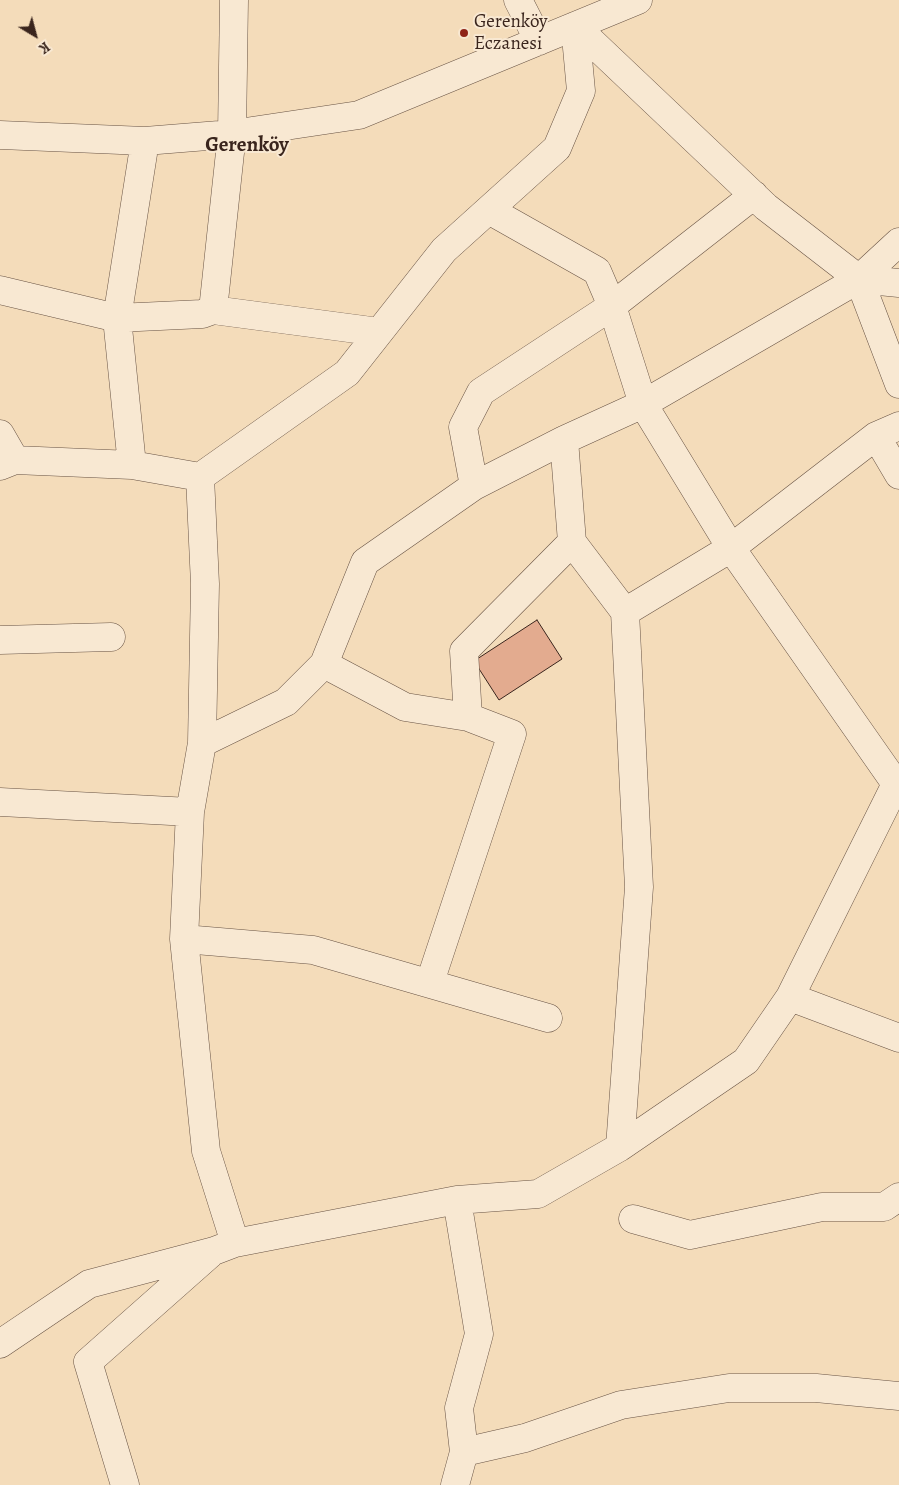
<!DOCTYPE html>
<html>
<head>
<meta charset="utf-8">
<style>
  body { margin:0 }
  #map { position:relative; width:899px; height:1485px; overflow:hidden; background:#f4dcba; font-family:Alegreya,serif }
  canvas { display:block }
  .north { position:absolute; left:10px; top:10px; width:50px; height:50px; -webkit-text-stroke:4px #f8e8d2; paint-order:stroke; rotate:143deg; font-size:14px; font-weight:700; line-height:20px; text-align:center; color:#3a251d }
  .north::after { content:''; display:block; margin:auto; width:18px; height:22px; background:#3a251d; clip-path:polygon(50% 0,100% 100%,50% 72%,0 100%) }
</style>
</head>
<body>
<div id="map">
<canvas width="899" height="1485"></canvas>
<div class="north">K</div>
</div>
<script>
const ctx = document.querySelector('canvas').getContext('2d');
ctx.lineJoin = 'round';
function fill(path, color) { ctx.fillStyle = color; ctx.fill(path, 'evenodd'); }
const poly = rows => new Path2D(rows.map(r => 'M' + r).join(''));
function strokePath(path, color, width, dash) { ctx.strokeStyle = color; ctx.lineWidth = width; ctx.lineCap = dash ? 'butt' : 'round'; ctx.setLineDash(dash || []); ctx.stroke(path); }
function label(font, color, halo, rows, align = 'center') {
  ctx.font = font + ' Alegreya,serif'; ctx.lineWidth = 4; ctx.setLineDash([]); ctx.textBaseline = 'middle'; ctx.strokeStyle = halo; ctx.fillStyle = color; for (const [text, x, y, turn = 0] of rows) {
    ctx.save(); ctx.translate(x, y); ctx.rotate((+turn || 0) * Math.PI / 180); ctx.textAlign = isNaN(turn) ? turn : align; if (halo) ctx.strokeText(text, 0, 0); ctx.fillText(text, 0, 0); ctx.restore();
  }
}
const building = poly([
  [537,620,562,659,499,700,474,661,537,620]
]);
fill(building, '#e3ab8f');
strokePath(building, '#3a251d', 1);
const street = poly([
  [518,0,539,41],
  [575,26,766,207,859,279,899,283],
  [0,135,145,141,232,134,359,115,638,0],
  [489,210,597,271,612,306,643,404,731,548,896,784],
  [859,279,899,384],
  [0,290,117,318,202,314,213,310,379,332],
  [213,310,232,134,234,0],
  [0,434,15,460],
  [876,436,899,475],
  [132,465,200,477],
  [0,466,15,460,132,465,117,318,145,141],
  [474,486,463,427,481,392,612,306,754,195],
  [572,542,625,612,639,887,620,1147],
  [625,612,731,548,876,436,899,426],
  [0,640,111,637],
  [324,664,405,707,468,717,464,651,572,542,564,440],
  [202,743,286,702,324,664,365,562,474,486,564,440,643,404,859,279,899,242],
  [0,802,190,812],
  [184,939,313,950,548,1018],
  [430,982,512,734,468,717],
  [790,997,899,1038],
  [633,1219,690,1235,822,1207,884,1207,899,1197],
  [235,1243,206,1151,184,939,190,812,202,743,205,584,200,477,347,373,444,250,557,148,581,91,575,26],
  [0,1344,89,1284,214,1251,235,1243,457,1200,538,1194,620,1147,746,1061,790,997,896,784,899,782],
  [464,1452,525,1438,621,1405,729,1388,816,1388,899,1396],
  [125,1485,88,1362,210,1254],
  [455,1485,464,1452,459,1408,479,1334,457,1200]
]);
strokePath(street, '#685344', 29);
strokePath(street, '#f8e8d2', 28);
for (const [x, y, r, color] of [
  [464,33,5,"#8f2418"]
]) { const dot = new Path2D(); dot.arc(x, y, r, 0, 2 * Math.PI); ctx.fillStyle = color; ctx.fill(dot); strokePath(dot, '#f8e8d2', 2); }
label('19px', '#3a251d', '#f8e8d2', [
  ["Gerenköy",474,22],
  ["Eczanesi",474,44]
], 'left');
label('bold 21px', '#3a251d', '#f8e8d2', [
  ["Gerenköy",247,146]
]);
</script>
</body>
</html>
